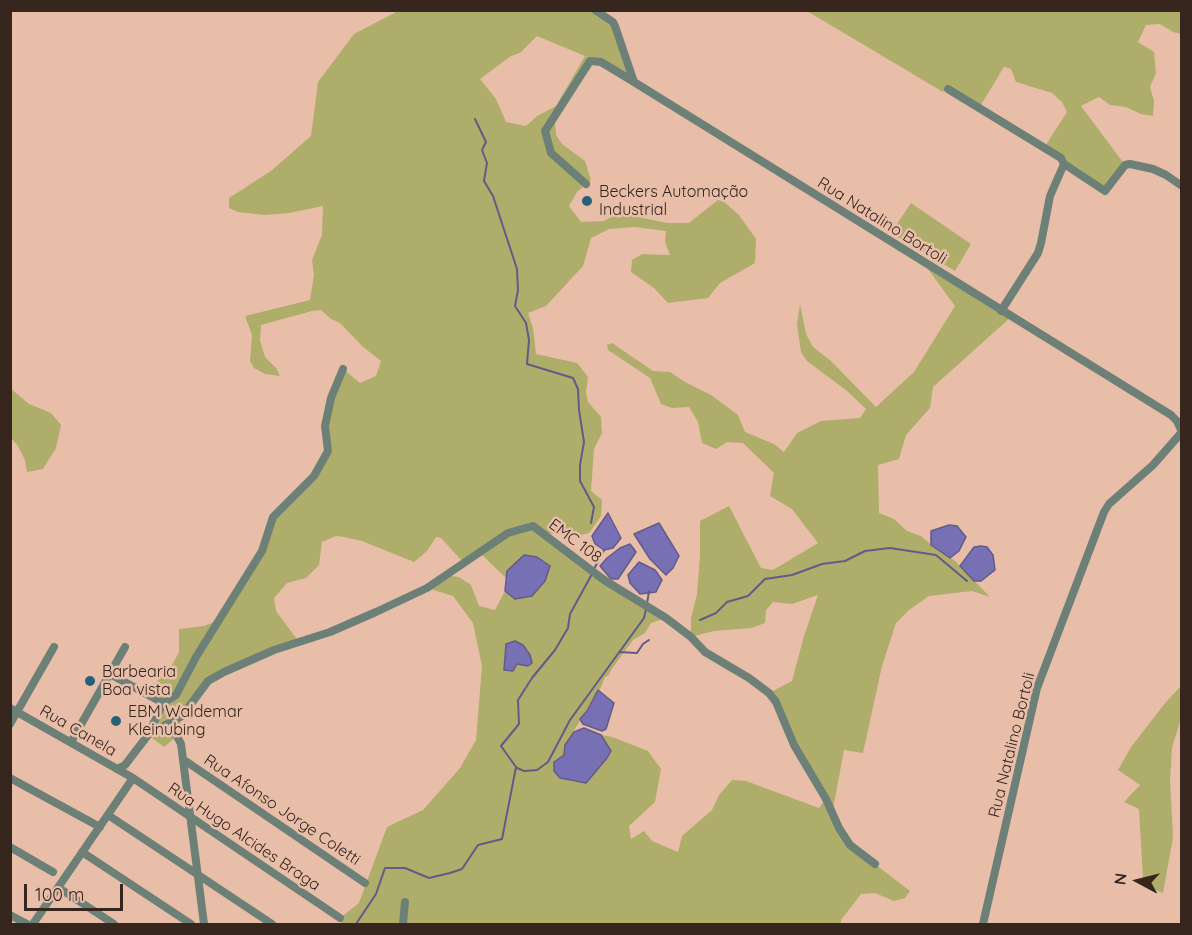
<!DOCTYPE html>
<html>
<head>
<meta charset="utf-8">
<style>
  body { margin:0 }
  #map { position:relative; width:1192px; height:935px; overflow:hidden; background:#e8bea9; font-family:Quicksand,sans-serif }
  canvas { display:block }
  .frame { position:absolute; inset:0; border:12px solid #36261e; pointer-events:none }
  .north { position:absolute; left:1108px; top:851px; width:60px; height:60px; -webkit-text-stroke:4px #e8bea9; paint-order:stroke; rotate:277deg; font-size:16px; font-weight:700; line-height:24px; text-align:center; color:#36261e }
  .north::after { content:''; display:block; margin:auto; width:21px; height:27px; background:#36261e; clip-path:polygon(50% 0,100% 100%,50% 72%,0 100%) }
  .scale { position:absolute; left:24px; top:884px; width:99px; height:27px; box-sizing:border-box; border:3px solid #36261e; border-top:0; padding-left:8px; font-size:18px; line-height:21px; white-space:nowrap; color:#36261e; -webkit-text-stroke:4px #e8bea9; paint-order:stroke }
</style>
</head>
<body>
<div id="map">
<canvas width="1192" height="935"></canvas>
<div class="frame"></div>
<div class="north">N</div>
<div class="scale">100 m</div>
</div>
<script>
const ctx = document.querySelector('canvas').getContext('2d');
ctx.lineJoin = 'round';
function fill(path, color) { ctx.fillStyle = color; ctx.fill(path, 'evenodd'); }
const poly = rows => new Path2D(rows.map(r => 'M' + r).join(''));
function strokePath(path, color, width, dash) { ctx.strokeStyle = color; ctx.lineWidth = width; ctx.lineCap = dash ? 'butt' : 'round'; ctx.setLineDash(dash || []); ctx.stroke(path); }
function label(font, color, halo, rows, align = 'center') {
  ctx.font = font + ' Quicksand,sans-serif'; ctx.lineWidth = 5; ctx.setLineDash([]); ctx.textBaseline = 'middle'; ctx.strokeStyle = halo; ctx.fillStyle = color; for (const [text, x, y, turn = 0] of rows) {
    ctx.save(); ctx.translate(x, y); ctx.rotate((+turn || 0) * Math.PI / 180); ctx.textAlign = isNaN(turn) ? turn : align; if (halo) ctx.strokeText(text, 0, 0); ctx.fillText(text, 0, 0); ctx.restore();
  }
}
fill(poly([
  [400,10,595,11,613,22,634,82,591,61,575,84,572,96,555,123,556,135,562,144,585,161,591,180,577,192,569,206,581,222,604,221,619,213,667,223,689,223,718,200,724,202,739,215,756,239,755,263,720,283,708,298,668,303,654,288,631,272,632,260,642,254,670,255,665,242,666,231,634,227,609,229,591,238,583,266,546,306,528,313,533,328,536,354,577,363,588,377,586,392,588,402,601,417,602,433,594,449,591,491,602,500,601,516,589,533,577,536,544,533,666,618,651,623,645,633,633,640,611,670,609,675,605,677,601,687,565,745,569,781,586,783,610,751,601,735,612,737,648,751,661,769,655,802,629,826,631,839,644,831,652,841,678,852,682,836,712,810,719,795,732,780,746,781,819,808,825,800,769,693,792,681,804,636,818,595,792,604,773,602,766,610,765,623,751,628,714,631,691,637,691,618,697,594,700,556,700,521,729,506,761,568,773,570,818,543,792,509,770,496,774,473,743,443,727,442,716,449,702,443,698,422,689,407,672,408,661,404,650,378,608,350,607,345,612,343,653,371,670,372,685,382,711,395,738,415,745,432,774,444,784,452,797,433,821,421,860,418,866,409,847,391,807,361,801,352,797,324,800,304,806,334,813,347,831,361,876,407,914,372,955,306,922,261,1011,317,933,387,930,408,906,435,899,459,878,465,879,513,894,519,907,531,921,536,936,549,954,560,990,597,972,591,929,596,909,610,896,623,882,666,863,753,844,750,832,814,850,845,910,891,905,898,894,901,875,893,861,894,841,920,841,924,342,924,340,918,359,903,387,827,423,810,460,768,476,740,482,666,473,623,453,596,427,588,444,575,459,577,471,585,479,606,495,610,505,591,515,598,507,571,507,579,479,552,463,562,441,538,436,537,427,551,414,562,362,541,344,537,336,536,322,542,319,565,306,578,287,583,274,598,276,611,299,642,208,681,182,716,177,736,164,747,148,735,163,703,149,695,153,685,170,669,179,652,179,629,204,626,222,619,262,551,273,517,314,476,328,451,325,426,343,369,360,383,376,376,381,361,362,346,340,323,331,319,321,310,312,311,261,325,260,340,265,357,276,368,280,376,265,374,254,368,250,361,252,335,245,316,310,300,314,275,312,260,322,235,323,206,289,213,264,215,238,212,229,208,229,198,271,171,311,136,318,82,354,34],
  [537,36,585,56,556,106,537,116,526,126,506,122,496,99,480,79,511,56,520,53],
  [807,11,1181,11,1181,34,1173,32,1160,24,1146,25,1138,42,1154,52,1156,73,1150,87,1154,101,1153,116,1141,114,1126,107,1110,105,1099,97,1081,106,1125,165,1105,191,1044,148,1067,112,1062,102,1052,93,1016,82,1011,69,1004,67,979,108,946,86,943,92],
  [911,203,971,244,955,271,891,233],
  [10,388,29,404,51,413,61,425,56,448,43,469,27,472,25,460,18,446,11,438],
  [1181,686,1181,718,1172,748,1170,781,1173,837,1163,893,1152,889,1143,878,1139,809,1124,802,1140,785,1118,770,1131,747,1166,702]
]), '#aead6a');
const water = poly([
  [608,513,621,538,613,548,604,550,595,544,592,536,608,513],
  [659,523,679,556,673,568,666,575,650,559,634,534,659,523],
  [949,525,957,526,966,537,959,551,950,558,931,545,931,531,949,525],
  [630,544,636,552,618,579,611,579,600,566,607,558,620,548,630,544],
  [981,546,987,547,993,555,995,570,981,581,974,581,960,566,974,547,981,546],
  [524,555,537,557,550,566,545,581,532,596,515,599,505,591,507,571,524,555],
  [639,562,655,570,662,580,656,592,640,594,630,583,628,575,639,562],
  [515,641,523,645,530,655,532,663,528,666,517,664,513,671,504,670,506,644,515,641],
  [598,690,614,703,606,729,602,731,583,724,580,719,587,711,598,690],
  [584,728,601,735,611,751,607,758,586,783,560,778,554,771,554,762,564,755,565,745,574,732,584,728]
]);
fill(water, '#7870b5');
strokePath(water, '#645a88', 1.5);
strokePath(poly([
  [475,119,486,142,482,150,487,163,484,181,493,196,517,269,518,290,515,306,526,323,529,340,527,364,573,378,578,389,579,410,584,442,580,465,580,481,594,507,591,523],
  [594,569,604,550],
  [647,604,649,591],
  [700,620,716,613,727,602,748,596,765,579,792,575,822,564,845,561,865,551,890,548,936,555,967,581],
  [619,652,637,653,643,644,649,640],
  [517,768,524,771,537,770,548,762,570,720,644,618,646,609],
  [356,924,376,894,385,868,405,868,429,878,450,873,462,869,478,845,502,839,516,767,501,746,519,724,518,700,532,678,555,650,568,628,570,614,592,574]
]), '#645a88', 2);
strokePath(poly([
  [595,10,613,22,615,26,634,82,1171,415,1177,421,1182,432],
  [948,89,1061,158,1064,164],
  [586,184,551,153,545,131,590,61,601,62,634,82],
  [1001,311,1038,253,1041,243,1050,196,1064,164,1105,191,1125,165,1130,164,1153,169,1166,175,1182,186],
  [110,674,163,703],
  [10,708,133,778,340,918],
  [10,724,54,647],
  [165,725,177,736,181,744,204,924],
  [148,735,182,716,208,681,224,672,274,650,330,632,376,612,427,588,508,533,533,526,604,580,666,618,691,637,705,652,749,678,769,693,776,702,794,745,826,799,839,828,850,845,875,864],
  [71,742,125,647],
  [184,760,365,883],
  [117,769,125,765,148,735,163,703,176,695,196,657,262,551,273,517,314,476,328,451,325,426,331,398,343,369],
  [10,778,100,827],
  [108,815,272,924],
  [10,847,53,872],
  [82,852,191,924],
  [59,888,114,924],
  [10,915,27,924],
  [33,924,133,778],
  [403,924,405,902],
  [983,924,1037,688,1104,512,1109,504,1153,465,1182,432]
]), '#6d8078', 8);
for (const [x, y, r, color] of [
  [587,201,6,"#266179"],
  [90,681,6,"#266179"],
  [116,721,6,"#266179"]
]) { const dot = new Path2D(); dot.arc(x, y, r, 0, 2 * Math.PI); ctx.fillStyle = color; ctx.fill(dot); strokePath(dot, '#e8bea9', 2); }
label('16px', '#36261e', '#e8bea9', [
  ["Beckers Automação",599,192],
  ["Industrial",599,210],
  ["Barbearia",102,672],
  ["Boa vista",102,690],
  ["EBM Waldemar",128,712],
  ["Kleinubing",128,730]
], 'left');
label('16px', '#36261e', '#e8bea9', [
  ["Rua Natalino Bortoli",882,221,32],
  ["EMC 108",575,541,37],
  ["Rua Canela",78,731,30],
  ["Rua Natalino Bortoli",1012,745,-76],
  ["Rua Afonso Jorge Coletti",282,810,34],
  ["Rua Hugo Alcides Braga",244,837,34]
]);
</script>
</body>
</html>
